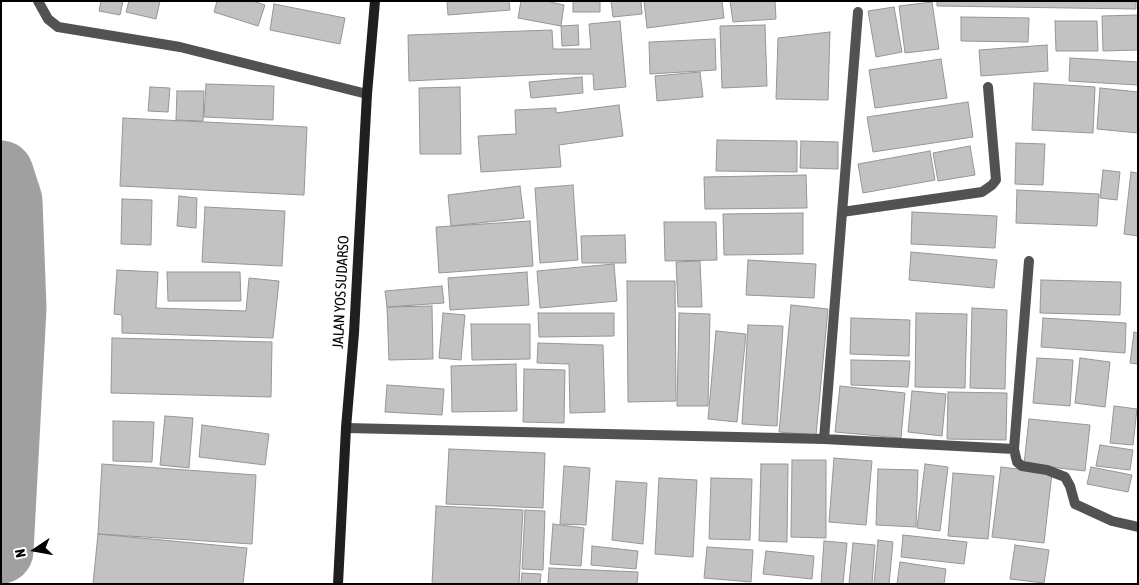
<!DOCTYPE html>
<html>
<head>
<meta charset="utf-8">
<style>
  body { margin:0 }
  #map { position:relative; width:1139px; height:585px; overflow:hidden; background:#fff; font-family:"Asap Condensed",sans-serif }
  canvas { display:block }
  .frame { position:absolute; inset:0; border:2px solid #000; pointer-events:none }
  .north { position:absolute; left:10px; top:525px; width:50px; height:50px; -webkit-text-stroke:4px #fff; paint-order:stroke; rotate:258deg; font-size:14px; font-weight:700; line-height:20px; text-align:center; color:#000 }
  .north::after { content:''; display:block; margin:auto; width:18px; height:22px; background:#000; clip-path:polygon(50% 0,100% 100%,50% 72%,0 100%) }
</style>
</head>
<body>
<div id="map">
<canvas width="1139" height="585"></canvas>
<div class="frame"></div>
<div class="north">N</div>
</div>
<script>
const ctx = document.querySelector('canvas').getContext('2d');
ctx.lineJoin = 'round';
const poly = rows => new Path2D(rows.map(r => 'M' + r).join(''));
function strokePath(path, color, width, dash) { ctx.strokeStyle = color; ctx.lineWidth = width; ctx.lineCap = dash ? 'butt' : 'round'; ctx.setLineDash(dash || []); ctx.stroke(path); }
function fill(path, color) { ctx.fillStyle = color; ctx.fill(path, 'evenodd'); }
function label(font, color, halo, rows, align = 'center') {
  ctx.font = font + ' "Asap Condensed",sans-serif'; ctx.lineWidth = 4; ctx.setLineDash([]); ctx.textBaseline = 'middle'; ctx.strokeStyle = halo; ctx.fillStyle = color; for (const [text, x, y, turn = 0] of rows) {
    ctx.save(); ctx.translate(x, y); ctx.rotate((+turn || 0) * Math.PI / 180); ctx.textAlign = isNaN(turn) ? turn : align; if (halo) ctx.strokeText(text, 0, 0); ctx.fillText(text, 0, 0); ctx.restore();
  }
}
strokePath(poly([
  [1,173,10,201,14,308,1,551]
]), '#a0a0a0', 65);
const building = poly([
  [101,1,123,1,120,15,99,11,101,1],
  [129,1,160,1,156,19,126,12,129,1],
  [217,1,253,1,265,5,258,26,214,12,217,1],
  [447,1,509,1,510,10,448,15,447,1],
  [521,1,546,1,564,5,561,26,518,18,521,1],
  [573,1,600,1,600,12,573,12,573,1],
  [611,1,641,1,642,14,613,17,611,1],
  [644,1,722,1,724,18,647,28,644,1],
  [730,1,775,1,776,19,733,22,730,1],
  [937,1,1136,1,1136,9,937,6,937,1],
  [932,2,939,49,905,53,899,6,932,2],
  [274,4,345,18,340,44,270,30,274,4],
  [894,7,902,52,876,57,868,11,894,7],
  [1138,15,1138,50,1103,51,1102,16,1138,15],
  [961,17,1029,18,1028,42,961,41,961,17],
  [620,21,626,87,594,90,593,74,554,74,409,81,408,35,552,30,553,49,591,49,589,24,620,21],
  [1055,21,1097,21,1098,51,1056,51,1055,21],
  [578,25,579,45,562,46,561,26,578,25],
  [765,25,767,86,722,88,720,26,765,25],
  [830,32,828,100,776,99,778,38,830,32],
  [715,39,716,70,650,74,649,42,715,39],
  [1047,45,1048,71,981,76,979,50,1047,45],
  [1070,58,1138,62,1138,85,1069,81,1070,58],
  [941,59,947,98,875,108,869,70,941,59],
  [700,72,703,97,657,101,655,76,700,72],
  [582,77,583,93,531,98,529,82,582,77],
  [1034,83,1095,87,1093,133,1032,130,1034,83],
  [206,84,274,86,273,120,204,117,206,84],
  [150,87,170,88,168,112,148,111,150,87],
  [460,87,461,154,420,154,419,88,460,87],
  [1100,88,1138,92,1138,133,1097,129,1100,88],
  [177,91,204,91,203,121,176,120,177,91],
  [968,102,973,137,873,152,867,117,968,102],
  [619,105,623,136,559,145,561,167,481,172,478,136,516,134,515,110,556,108,556,113,619,105],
  [123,118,307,127,304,195,120,186,123,118],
  [717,140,797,141,797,172,716,171,717,140],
  [801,141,838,142,838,169,800,168,801,141],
  [1016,143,1045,144,1043,185,1015,184,1016,143],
  [970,146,975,175,938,181,933,153,970,146],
  [930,151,935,180,863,193,858,164,930,151],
  [1103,170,1120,172,1117,200,1100,198,1103,170],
  [1131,172,1138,173,1138,236,1124,234,1131,172],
  [806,175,807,208,705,209,704,177,806,175],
  [573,185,578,260,540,263,535,188,573,185],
  [520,186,524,218,451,226,448,195,520,186],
  [1017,190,1099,194,1097,226,1016,223,1017,190],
  [179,196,197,198,196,228,177,226,179,196],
  [122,199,152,200,151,245,121,244,122,199],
  [205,207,285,211,282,266,202,262,205,207],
  [912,212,997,216,995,248,911,244,912,212],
  [803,213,803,254,724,255,723,214,803,213],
  [530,221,533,266,439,273,436,227,530,221],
  [664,222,716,222,717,260,665,261,664,222],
  [625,235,626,263,582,263,581,236,625,235],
  [911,252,997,260,994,288,909,280,911,252],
  [748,260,816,264,814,298,746,295,748,260],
  [700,261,702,307,678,307,676,262,700,261],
  [614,264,617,301,540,308,537,271,614,264],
  [117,270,158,272,156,308,246,311,249,278,279,281,273,338,122,333,122,315,114,314,117,270],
  [167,272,240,272,241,301,168,301,167,272],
  [527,272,529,305,450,310,448,278,527,272],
  [1041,280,1121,282,1120,315,1040,313,1041,280],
  [627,281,675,281,676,401,628,402,627,281],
  [442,286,444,303,387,307,385,291,442,286],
  [791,305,828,309,816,435,779,432,791,305],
  [432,306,433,359,389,360,387,307,432,306],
  [972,308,1007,310,1005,389,970,388,972,308],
  [443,313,465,315,461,360,439,358,443,313],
  [538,313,614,313,614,336,539,337,538,313],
  [679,313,710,314,708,406,677,406,679,313],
  [916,313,967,314,965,388,915,387,916,313],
  [851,318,910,320,909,356,850,354,851,318],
  [1043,318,1126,323,1125,353,1041,347,1043,318],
  [471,324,530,324,530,359,472,360,471,324],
  [748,325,783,326,777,426,742,424,748,325],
  [716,331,746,334,737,422,708,419,716,331],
  [1134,332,1138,333,1138,364,1130,363,1134,332],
  [112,338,272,342,271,397,111,393,112,338],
  [538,343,603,345,605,412,570,413,569,364,537,363,538,343],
  [1037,358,1073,360,1070,406,1033,403,1037,358],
  [1080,358,1110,362,1105,407,1075,403,1080,358],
  [851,360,910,361,908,387,851,385,851,360],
  [516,364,517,411,452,412,451,366,516,364],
  [524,369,565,370,564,423,523,422,524,369],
  [387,385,444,389,442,415,385,412,387,385],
  [840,386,905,393,901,438,835,432,840,386],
  [912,391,946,394,942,436,908,432,912,391],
  [948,392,1007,393,1006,440,947,439,948,392],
  [1114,406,1137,409,1133,445,1110,443,1114,406],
  [165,416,193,418,189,468,160,465,165,416],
  [1029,419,1090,425,1085,471,1024,464,1029,419],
  [113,421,154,422,152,462,113,461,113,421],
  [202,425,269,434,265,465,199,457,202,425],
  [1100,445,1133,450,1130,470,1096,466,1100,445],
  [449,449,545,453,543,508,446,504,449,449],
  [834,458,872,461,866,525,829,522,834,458],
  [792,460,826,460,826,538,791,537,792,460],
  [102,464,256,475,252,544,98,534,102,464],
  [761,464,788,464,787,542,759,541,761,464],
  [925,464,948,467,940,531,917,528,925,464],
  [564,466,590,468,586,525,560,524,564,466],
  [1001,467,1052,473,1044,543,992,537,1001,467],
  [1091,467,1132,475,1128,492,1087,484,1091,467],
  [878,469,918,470,916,527,876,525,878,469],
  [953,473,994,476,988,539,948,536,953,473],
  [659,478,697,480,693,557,655,554,659,478],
  [711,478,752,479,750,540,709,539,711,478],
  [616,481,647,483,643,544,612,540,616,481],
  [436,506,523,510,519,584,432,584,436,506],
  [525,510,545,511,543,570,522,569,525,510],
  [553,524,584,528,581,566,550,564,553,524],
  [98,534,247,548,243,584,93,584,98,534],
  [903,535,967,542,964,564,901,557,903,535],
  [878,540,893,542,889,584,874,584,878,540],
  [824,541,847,543,843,584,821,584,824,541],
  [853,543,875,545,872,584,849,584,853,543],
  [1015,545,1049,550,1044,583,1010,579,1015,545],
  [592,546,638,551,636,569,591,565,592,546],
  [707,547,753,550,751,582,704,578,707,547],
  [766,551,814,556,812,579,763,574,766,551],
  [900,562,946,569,944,584,897,584,900,562],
  [549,568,638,572,637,584,548,584,549,568],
  [522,573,541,574,540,584,521,584,522,573]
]);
fill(building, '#c2c2c2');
strokePath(building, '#969696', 1);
strokePath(poly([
  [38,1,48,19,58,27,180,47,367,94],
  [842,212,982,192,992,185,996,180,988,87],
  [1029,261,1014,449,1017,462,1022,466,1047,470,1065,477,1070,486,1075,504,1112,521,1138,527],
  [346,428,824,439,1014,449],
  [824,439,858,12]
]), '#525252', 10);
strokePath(poly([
  [338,584,346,428,354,333,367,94,375,1]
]), '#1f1f1f', 10);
label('15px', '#000', '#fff', [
  ["JALAN YOS SUDARSO",341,292,-87]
]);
</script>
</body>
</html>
